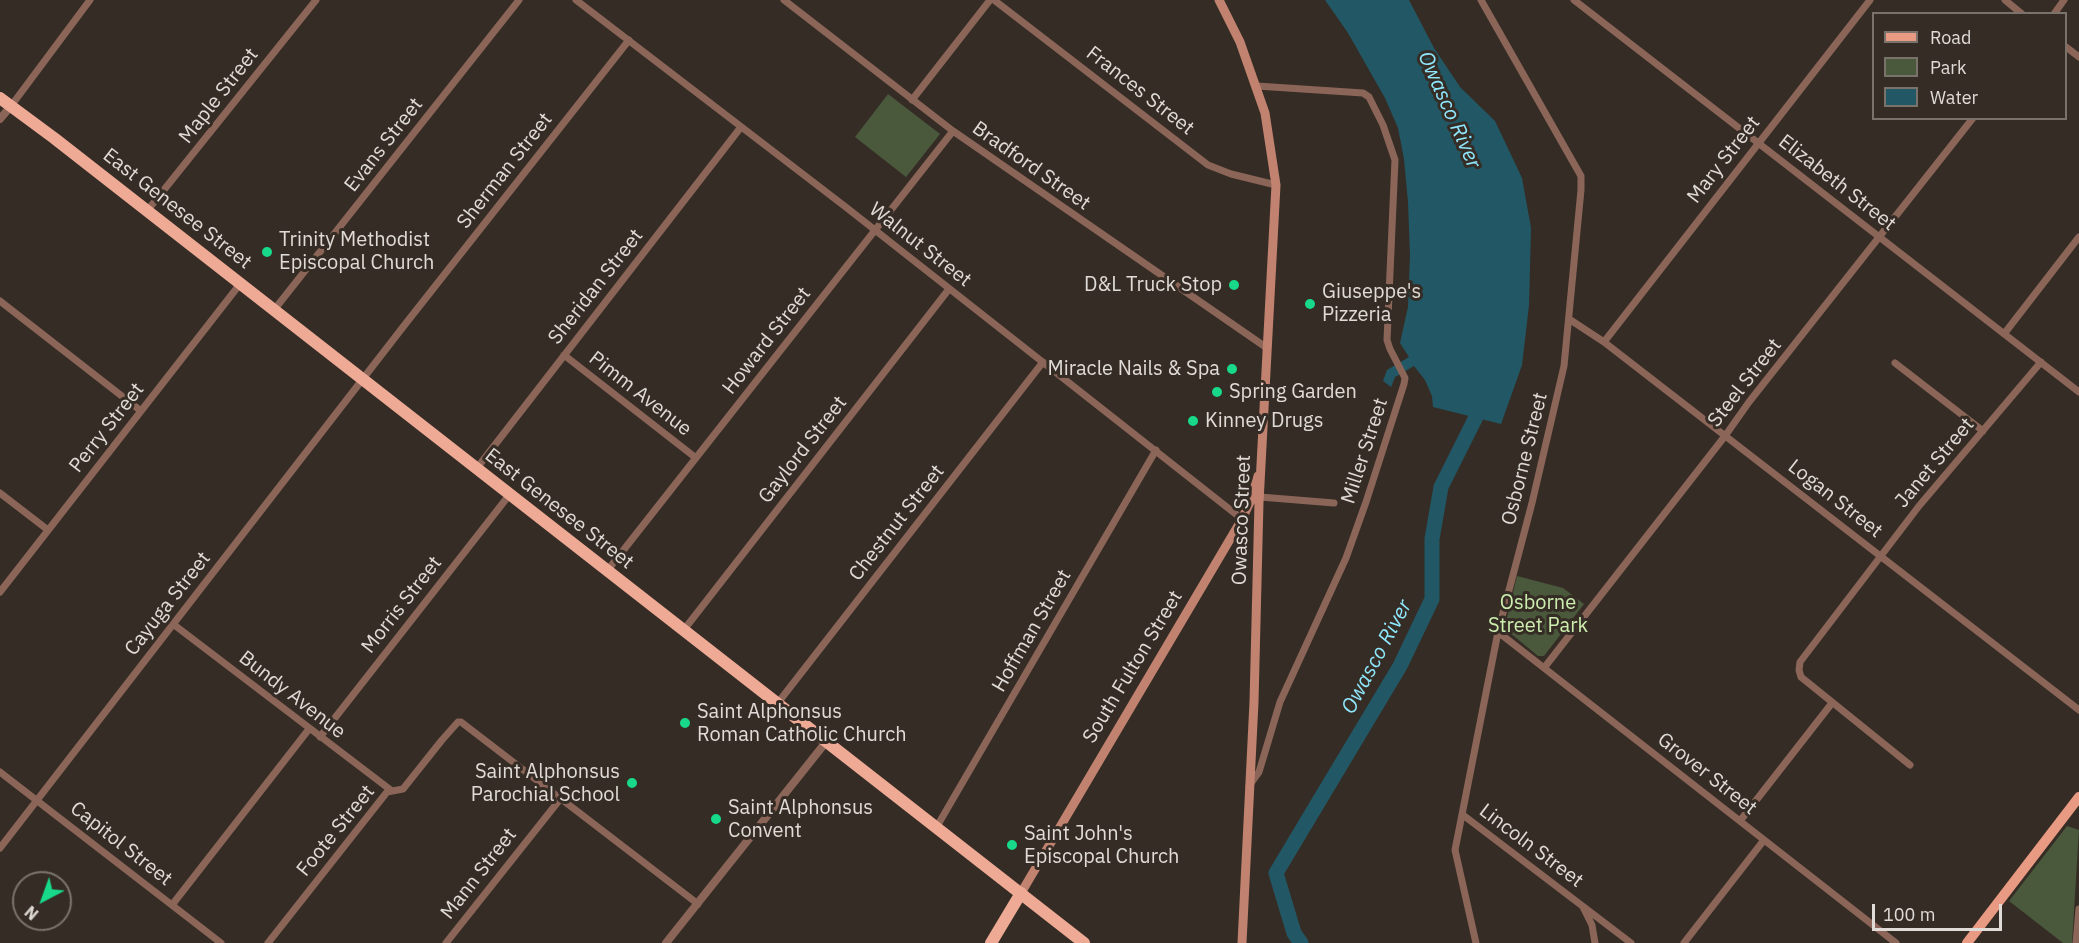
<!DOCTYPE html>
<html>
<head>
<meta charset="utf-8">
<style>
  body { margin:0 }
  #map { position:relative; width:2079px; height:943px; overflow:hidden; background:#352d25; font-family:"IBM Plex Sans",sans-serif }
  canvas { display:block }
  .legend { position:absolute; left:1872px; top:12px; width:195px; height:108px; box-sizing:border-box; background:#352d25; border:2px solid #79736c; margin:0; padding:8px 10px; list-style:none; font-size:18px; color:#e0dbd6 }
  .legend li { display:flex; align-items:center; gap:12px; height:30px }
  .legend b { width:30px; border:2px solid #79736c }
  .north { position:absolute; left:12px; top:871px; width:60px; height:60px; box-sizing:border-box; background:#352d25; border:2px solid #79736c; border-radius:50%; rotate:221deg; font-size:16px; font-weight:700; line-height:24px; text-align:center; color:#e0dbd6 }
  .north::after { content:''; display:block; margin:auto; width:21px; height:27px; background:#17d989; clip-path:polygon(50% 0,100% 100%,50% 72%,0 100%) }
  .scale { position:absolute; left:1872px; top:904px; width:130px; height:27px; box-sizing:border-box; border:3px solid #e0dbd6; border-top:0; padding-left:8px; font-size:18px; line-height:21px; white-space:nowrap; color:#e0dbd6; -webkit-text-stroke:4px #352d25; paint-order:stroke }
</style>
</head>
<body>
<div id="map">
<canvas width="2079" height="943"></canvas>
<ul class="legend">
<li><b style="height:8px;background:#e99a82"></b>Road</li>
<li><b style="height:16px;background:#4a583c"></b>Park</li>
<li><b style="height:16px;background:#225865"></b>Water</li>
</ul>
<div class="north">N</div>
<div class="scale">100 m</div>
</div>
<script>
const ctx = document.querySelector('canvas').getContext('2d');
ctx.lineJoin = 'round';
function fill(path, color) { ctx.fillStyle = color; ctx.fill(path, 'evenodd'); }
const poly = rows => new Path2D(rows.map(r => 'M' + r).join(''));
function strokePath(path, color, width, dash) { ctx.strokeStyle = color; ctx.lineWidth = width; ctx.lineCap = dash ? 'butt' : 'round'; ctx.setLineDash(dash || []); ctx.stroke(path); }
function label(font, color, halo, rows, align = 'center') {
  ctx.font = font + ' "IBM Plex Sans",sans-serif'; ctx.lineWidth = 6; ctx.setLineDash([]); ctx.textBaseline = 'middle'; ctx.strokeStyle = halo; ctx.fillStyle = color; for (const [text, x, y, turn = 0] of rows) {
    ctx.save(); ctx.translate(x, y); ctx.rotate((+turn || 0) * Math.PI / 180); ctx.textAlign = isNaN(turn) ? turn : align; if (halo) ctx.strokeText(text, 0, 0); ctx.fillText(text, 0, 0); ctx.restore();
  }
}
fill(poly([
  [888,94,940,134,906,177,855,137],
  [1517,576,1563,588,1584,604,1544,656,1538,656,1509,632,1505,626],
  [2067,826,2079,830,2072,943,2063,943,2009,901]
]), '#4a583c');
fill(poly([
  [1325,0,1409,0,1434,48,1460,87,1495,121,1522,178,1531,228,1529,305,1522,365,1501,424,1433,407,1432,396,1425,380,1414,366,1395,377,1391,387,1383,381,1387,370,1409,357,1400,343,1408,307,1410,255,1408,202,1404,159,1398,128,1385,98,1348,33]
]), '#225865');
strokePath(poly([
  [1301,943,1294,933,1276,873,1400,666,1432,599,1432,539,1441,487,1476,417,1478,398]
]), '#225865', 15);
strokePath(poly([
  [576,0,847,208,1242,519],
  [784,0,953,131,1267,348],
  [994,0,1208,165,1231,174,1276,185],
  [1574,0,2079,392],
  [2005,0,2022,14],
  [2054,14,2064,0],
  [2066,47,2079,57],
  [912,100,990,0],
  [11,106,90,0],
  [147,211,316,0],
  [0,301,141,411],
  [274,310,519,0],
  [1569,319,1604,342,2079,710],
  [2004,334,2079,237],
  [1604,342,1870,0],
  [564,355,696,458],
  [1895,363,1983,431],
  [477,468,741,127],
  [0,493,48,530],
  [1260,497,1334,503],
  [607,571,953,131],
  [0,592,240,284],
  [173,624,392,791],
  [683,631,949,289],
  [1498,632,1896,943],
  [1544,668,1725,436,1749,402,1973,118],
  [777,704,1043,362],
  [320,737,510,494],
  [1910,765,1801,677,1799,670,1800,662,1919,506,2041,362],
  [0,772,221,943],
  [1249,786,1259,772,1280,702,1346,558,1366,502,1404,384,1405,378,1390,349,1387,340,1395,160,1383,125,1369,97,1363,93,1257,86],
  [1463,815,1631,943],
  [1740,821,1832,703],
  [936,828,1156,450],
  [0,848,403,327,629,40],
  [172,905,309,729],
  [1583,907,1592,925,1595,943],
  [268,943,387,792,403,789,442,740,458,722,461,722,698,904],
  [446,943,561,798],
  [1476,943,1455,850,1498,632,1532,503,1564,366,1581,190,1581,176,1481,0],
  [1684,943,1764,840],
  [2076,943,2079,909]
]), '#8c6559', 7);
strokePath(poly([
  [0,119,11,106],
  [666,943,826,742]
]), '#8c6559', 8);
strokePath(poly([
  [1219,0,1240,42,1265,113,1276,185,1259,502,1254,702,1242,943],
  [1021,893,1242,519,1251,500,1258,476]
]), '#c18370', 9);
strokePath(poly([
  [1967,943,2079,797]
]), '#e99a82', 10);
strokePath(poly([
  [0,98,54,138,1084,943],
  [991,943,1021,893]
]), '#efaa96', 12);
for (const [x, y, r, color] of [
  [267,252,6,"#17d989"],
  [1234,285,6,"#17d989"],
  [1310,304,6,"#17d989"],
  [1232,369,6,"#17d989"],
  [1217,392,6,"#17d989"],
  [1193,421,6,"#17d989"],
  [685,723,6,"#17d989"],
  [632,783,6,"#17d989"],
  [716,819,6,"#17d989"],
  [1012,845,6,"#17d989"]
]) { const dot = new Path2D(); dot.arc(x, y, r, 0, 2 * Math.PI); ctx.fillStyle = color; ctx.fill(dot); strokePath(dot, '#352d25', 2); }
label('20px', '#e0dbd6', '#352d25', [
  ["Frances Street",1140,91,38],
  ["Maple Street",219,96,-52],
  ["Evans Street",384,145,-52],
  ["Mary Street",1724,160,-52],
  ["Bradford Street",1031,166,35],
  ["Sherman Street",505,171,-52],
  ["Elizabeth Street",1837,183,38],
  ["East Genesee Street",177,209,38],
  ["Walnut Street",920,245,38],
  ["Sheridan Street",596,287,-52],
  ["Howard Street",767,341,-52],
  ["Steel Street",1745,383,-52],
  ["Pimm Avenue",640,394,38],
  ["Perry Street",107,428,-52],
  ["Gaylord Street",803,450,-52],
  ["Miller Street",1365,451,-72],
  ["Osborne Street",1525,459,-76],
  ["Janet Street",1935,463,-50],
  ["Logan Street",1835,499,38],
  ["East Genesee Street",559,509,38],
  ["Owasco Street",1242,520,-88],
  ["Chestnut Street",897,523,-52],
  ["Cayuga Street",168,604,-52],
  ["Morris Street",402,605,-52],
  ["Hoffman Street",1032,631,-60],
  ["South Fulton Street",1133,667,-59],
  ["Bundy Avenue",292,695,38],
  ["Grover Street",1707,774,38],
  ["Foote Street",336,831,-51],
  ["Capitol Street",121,844,38],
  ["Lincoln Street",1531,846,37],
  ["Mann Street",479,874,-52]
]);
label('20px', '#e0dbd6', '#352d25', [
  ["Trinity Methodist",279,240],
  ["Episcopal Church",279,263],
  ["D&L Truck Stop",1222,285,"right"],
  ["Giuseppe's",1322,292],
  ["Pizzeria",1322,315],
  ["Miracle Nails & Spa",1220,369,"right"],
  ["Spring Garden",1229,392],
  ["Kinney Drugs",1205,421],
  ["Saint Alphonsus",697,712],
  ["Roman Catholic Church",697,735],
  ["Saint Alphonsus",620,772,"right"],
  ["Parochial School",620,795,"right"],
  ["Saint Alphonsus",728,808],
  ["Convent",728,831],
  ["Saint John's",1024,834],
  ["Episcopal Church",1024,857]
], 'left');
label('20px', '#cdeeaf', '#352d25', [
  ["Osborne",1538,603],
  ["Street Park",1538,626]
]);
label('italic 21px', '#8fe7fd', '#352d25', [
  ["Owasco River",1449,110,66],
  ["Owasco River",1377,657,-62]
]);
</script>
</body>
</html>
